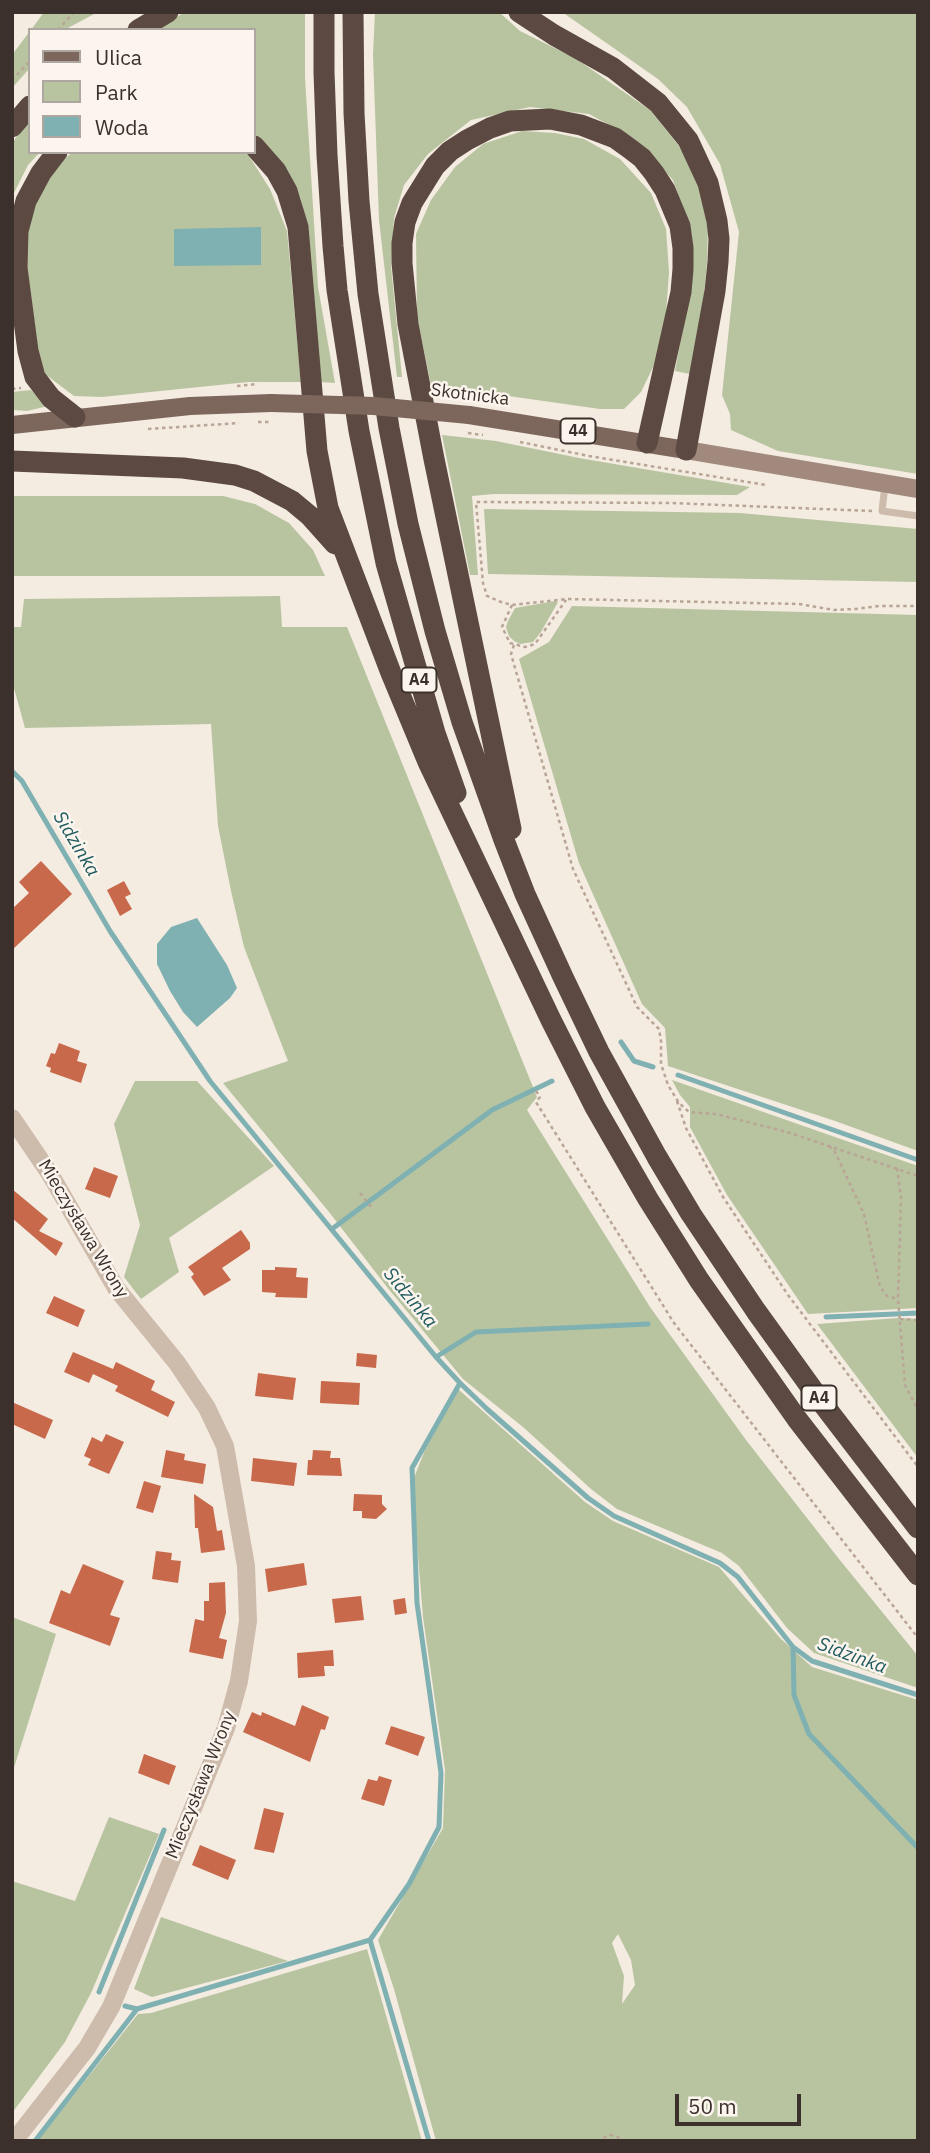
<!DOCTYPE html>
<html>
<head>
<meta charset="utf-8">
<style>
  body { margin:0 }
  #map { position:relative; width:930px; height:2153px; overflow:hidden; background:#f4ebe1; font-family:"IBM Plex Sans",sans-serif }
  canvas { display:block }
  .frame { position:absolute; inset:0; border:14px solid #3b302b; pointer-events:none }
  .legend { position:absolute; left:28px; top:28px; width:228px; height:126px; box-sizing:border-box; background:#fbf5ee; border:2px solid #aea6a0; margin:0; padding:9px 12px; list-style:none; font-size:21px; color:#3b302b }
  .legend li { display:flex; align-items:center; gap:14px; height:35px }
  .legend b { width:35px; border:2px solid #aea6a0 }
  .scale { position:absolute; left:675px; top:2094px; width:126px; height:32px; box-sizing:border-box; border:4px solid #3b302b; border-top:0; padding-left:9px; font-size:21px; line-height:24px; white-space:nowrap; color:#3b302b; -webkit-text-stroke:5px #fbf5ee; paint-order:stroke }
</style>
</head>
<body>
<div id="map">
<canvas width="930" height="2153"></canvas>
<div class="frame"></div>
<ul class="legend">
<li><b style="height:9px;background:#7d675c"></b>Ulica</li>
<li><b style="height:19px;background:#b8c4a0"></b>Park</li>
<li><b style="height:19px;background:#7fb0b2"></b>Woda</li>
</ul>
<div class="scale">50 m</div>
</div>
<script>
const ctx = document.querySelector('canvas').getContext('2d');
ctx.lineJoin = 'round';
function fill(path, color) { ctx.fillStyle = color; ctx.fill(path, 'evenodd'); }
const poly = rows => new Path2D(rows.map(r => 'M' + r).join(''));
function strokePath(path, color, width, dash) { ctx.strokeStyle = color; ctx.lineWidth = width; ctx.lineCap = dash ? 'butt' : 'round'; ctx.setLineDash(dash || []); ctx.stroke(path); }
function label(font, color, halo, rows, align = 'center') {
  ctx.font = font + ' "IBM Plex Sans",sans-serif'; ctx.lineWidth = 5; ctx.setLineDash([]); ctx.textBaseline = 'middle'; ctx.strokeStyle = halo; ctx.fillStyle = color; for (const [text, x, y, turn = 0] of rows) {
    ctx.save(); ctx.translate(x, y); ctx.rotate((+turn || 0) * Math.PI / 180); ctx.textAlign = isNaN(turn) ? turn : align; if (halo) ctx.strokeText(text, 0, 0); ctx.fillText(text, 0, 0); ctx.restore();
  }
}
fill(poly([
  [44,12,98,12,64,30,31,30],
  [185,12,305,12,305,78,318,287,335,383,320,382,308,230,300,197,289,174,274,153,254,134,254,30,154,30],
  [375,12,499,12,520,31,575,58,650,110,679,146,698,182,708,227,707,263,701,325,690,374,675,371,690,290,692,235,673,180,635,139,589,114,530,107,471,120,428,154,404,185,394,218,391,266,402,377,397,377,379,220,373,55],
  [562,12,918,12,918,474,778,451,731,430,730,414,722,395,739,232,720,164,687,107,658,79],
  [30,31,30,68,12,88,12,55],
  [30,119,30,152,40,152,28,165,12,197,12,143],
  [522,131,555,133,584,139,620,159,651,193,666,229,669,272,666,314,658,357,641,392,624,409,600,409,431,385,417,316,416,234,431,200,455,167,483,144],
  [73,152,243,152,249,156,270,189,287,231,301,382,248,382,102,397,74,396,45,374,36,349,24,284,25,243,35,203,60,162],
  [31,390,48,406,27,411,14,410,12,392],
  [442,435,496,441,579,458,750,487,737,495,493,494,472,496,478,575,470,575],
  [12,496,223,496,255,504,289,523,313,550,325,576,12,576],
  [484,509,740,513,918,529,918,582,488,574],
  [280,596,282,627,347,627,537,1097,527,1110,650,1307,746,1440,839,1559,918,1656,918,1688,814,1653,787,1628,739,1566,722,1553,617,1509,591,1489,523,1427,463,1379,387,1287,329,1212,223,1083,288,1061,244,947,231,891,218,826,211,724,25,728,12,681,12,627,21,627,24,599],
  [555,601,558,602,541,632,533,642,520,644,514,641,509,636,506,627,508,621,515,608],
  [572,606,918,615,918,1151,835,1121,668,1066,665,1028,642,1004,579,863,519,659,549,642],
  [672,1080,918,1166,918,1308,808,1314,727,1195,690,1127,690,1107,680,1095],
  [135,1081,197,1081,274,1166,169,1238,179,1272,141,1299,124,1277,140,1225,114,1124],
  [898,1318,918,1319,918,1458,817,1324],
  [458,1389,585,1502,613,1521,719,1567,781,1639,812,1667,918,1700,918,2141,436,2141,394,1989,378,1940,443,1828,445,1770,423,1617,412,1483,425,1450],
  [618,1934,631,1960,635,1985,622,2004,624,1976,612,1943],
  [12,1617,56,1634,12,1774],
  [109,1817,159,1834,91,1993,65,2042,12,2113,12,1881,75,1901],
  [161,1917,288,1961,152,1997,134,1989],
  [367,1949,422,2141,37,2141,138,2014,151,2013]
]), '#b8c4a0');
fill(poly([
  [261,227,261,265,174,266,174,229],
  [197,918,227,965,237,988,230,998,197,1027,183,1012,170,991,157,964,157,944,171,927]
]), '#7fb0b2');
strokePath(poly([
  [12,771,22,781,110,931,210,1081,436,1357,460,1383,487,1409,588,1498,614,1516,720,1563,738,1577,793,1647,812,1661,918,1695],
  [621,1042,634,1061,653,1067],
  [678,1075,918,1160],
  [332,1229,492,1110,552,1081],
  [826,1317,918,1313],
  [436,1357,476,1332,648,1324],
  [793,1647,794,1695,809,1734,918,1848],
  [99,1992,164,1830],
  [125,2006,137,2009],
  [35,2141,137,2009,370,1940],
  [429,2141,370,1940,409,1884,439,1827,441,1773,417,1603,412,1468,460,1383]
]), '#7fb0b2', 5);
fill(poly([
  [41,861,72,894,12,950,12,909,29,893,19,882],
  [124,881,131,894,125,897,132,909,120,916,107,890],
  [59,1043,80,1051,77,1061,87,1064,81,1083,50,1072,51,1068,46,1066,51,1053,55,1054],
  [94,1167,118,1176,110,1198,85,1189],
  [12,1189,48,1219,39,1231,63,1243,56,1256,12,1218],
  [241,1230,250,1243,250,1249,222,1268,231,1280,204,1296,191,1277,194,1274,188,1267],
  [275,1267,297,1268,296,1277,308,1278,307,1298,275,1297,276,1293,262,1292,262,1270,275,1270],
  [54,1296,85,1310,78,1327,46,1313],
  [73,1352,113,1369,116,1362,155,1381,151,1390,175,1402,168,1417,115,1391,118,1386,93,1374,89,1383,64,1372],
  [357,1353,377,1355,376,1368,356,1366],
  [258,1373,296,1378,293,1400,255,1396],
  [321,1381,360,1383,359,1405,320,1403],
  [12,1402,53,1420,45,1439,12,1424],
  [106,1434,124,1442,109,1474,88,1465,91,1459,84,1456,92,1437,102,1442],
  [166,1450,185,1454,184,1460,206,1464,203,1484,161,1477],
  [313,1450,331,1451,330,1458,340,1458,342,1476,307,1475,308,1460,312,1460],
  [253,1458,297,1463,294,1486,251,1481],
  [144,1481,161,1486,153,1513,136,1508],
  [194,1494,213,1507,217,1531,222,1530,225,1550,201,1553,198,1528,195,1528],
  [354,1494,382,1495,382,1504,387,1509,376,1519,362,1518,362,1511,353,1511],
  [156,1551,172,1553,171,1560,181,1561,178,1583,152,1579],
  [304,1563,307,1585,268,1592,265,1569],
  [83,1564,124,1581,110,1615,120,1618,110,1646,49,1623,61,1590,70,1594],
  [225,1582,226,1613,219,1638,227,1640,223,1659,189,1652,195,1619,204,1621,204,1601,209,1601,209,1583],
  [361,1596,364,1620,335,1623,332,1599],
  [405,1598,407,1613,395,1615,393,1600],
  [333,1650,334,1666,324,1666,325,1676,298,1678,297,1653],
  [302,1705,329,1717,325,1730,321,1729,310,1762,243,1732,252,1712,261,1716,262,1712,295,1726],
  [391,1726,425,1737,418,1756,385,1744],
  [144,1754,176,1766,169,1785,138,1773],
  [379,1776,392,1780,384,1806,361,1799,368,1779,377,1781],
  [264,1808,284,1813,274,1853,254,1849],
  [200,1845,236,1860,228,1880,192,1865]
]), '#c8694b');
strokePath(poly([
  [58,30,74,12],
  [12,80,30,61],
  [237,386,258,384],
  [12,389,21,388],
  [148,429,239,423],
  [520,442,589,456,766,485],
  [872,511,671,503,476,502,483,583,487,596,501,602,512,605,567,599,799,604,834,610,855,609,879,606,918,606],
  [512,605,502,627,510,643,525,647,535,644,566,600],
  [514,645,511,654,573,869,637,1007,659,1029,661,1041,661,1064,668,1085,679,1103,689,1112,716,1114,787,1132,918,1176],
  [536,1091,540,1097,536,1102,674,1323,918,1638],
  [677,1101,686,1128,723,1197,788,1295,918,1467],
  [829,1146,835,1152,864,1214,880,1287,887,1296,898,1299],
  [897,1168,901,1198,898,1299,905,1385,918,1410],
  [360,1193,372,1208],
  [900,1319,918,1320],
  [597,2141,609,2135,616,2136,623,2141]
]), '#b9a596', 2.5, [3.5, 3.5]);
strokePath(poly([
  [885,485,882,511,918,516]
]), '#cdbbac', 7);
strokePath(poly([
  [12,1118,50,1174,116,1288,177,1363,207,1408,225,1446,246,1566,248,1621,239,1681,226,1728,111,2007,87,2048,14,2141]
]), '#cdbbac', 18);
strokePath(poly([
  [686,450,918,489]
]), '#a18a7d', 18);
strokePath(poly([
  [469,415,686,450],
  [12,425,190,406,271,403]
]), '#7d675c', 18);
strokePath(poly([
  [324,12,324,72,327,155,333,246,337,290,359,431,386,563,435,733,456,793],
  [353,12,354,113,359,201,368,294,389,428,408,524,435,631,462,722,504,840,525,894,563,977,599,1052,657,1157,691,1214,756,1311,823,1404,918,1528],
  [519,12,554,35,613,68,658,103,688,140,708,183,717,221,719,239,718,262,715,291,686,450],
  [138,30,168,12],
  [12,127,30,106],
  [254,146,276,171,287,191,298,227,317,451,328,508,391,673,428,762,551,1020,595,1107,648,1199,699,1280,797,1419,918,1575],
  [57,152,41,173,26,201,18,231,17,268,28,351,35,377,51,398,75,417],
  [12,461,183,468,235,475,254,481,292,501,310,516,335,544],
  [511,829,434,459,408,324,402,263,402,243,405,222,412,203,435,166,450,151,467,140,490,128,510,121,550,119,581,125,615,138,629,148,642,158,654,173,665,190,680,226,683,248,683,269,681,292,647,443]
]), '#5c4a42', 21);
strokePath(poly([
  [258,422,269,422],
  [468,433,483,435]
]), '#b9a596', 2.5, [3.5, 3.5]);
strokePath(poly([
  [271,403,374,406,469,415]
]), '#7d675c', 18);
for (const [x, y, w] of [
  [578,431,35],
  [419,680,35],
  [819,1398,35]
]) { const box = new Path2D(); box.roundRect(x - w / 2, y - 12.5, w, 25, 5); ctx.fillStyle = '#fbf5ee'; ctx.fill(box); strokePath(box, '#3b302b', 2); }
label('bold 16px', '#3b302b', null, [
  ["44",578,431],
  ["A4",419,680],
  ["A4",819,1398]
]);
label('18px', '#3b302b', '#fbf5ee', [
  ["Skotnicka",470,395,7],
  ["Mieczysława Wrony",83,1229,59],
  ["Mieczysława Wrony",201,1785,-68]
]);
label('italic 19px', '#1f5a5e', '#fbf5ee', [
  ["Sidzinka",76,844,59],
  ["Sidzinka",410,1298,50],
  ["Sidzinka",852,1656,20]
]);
</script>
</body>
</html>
